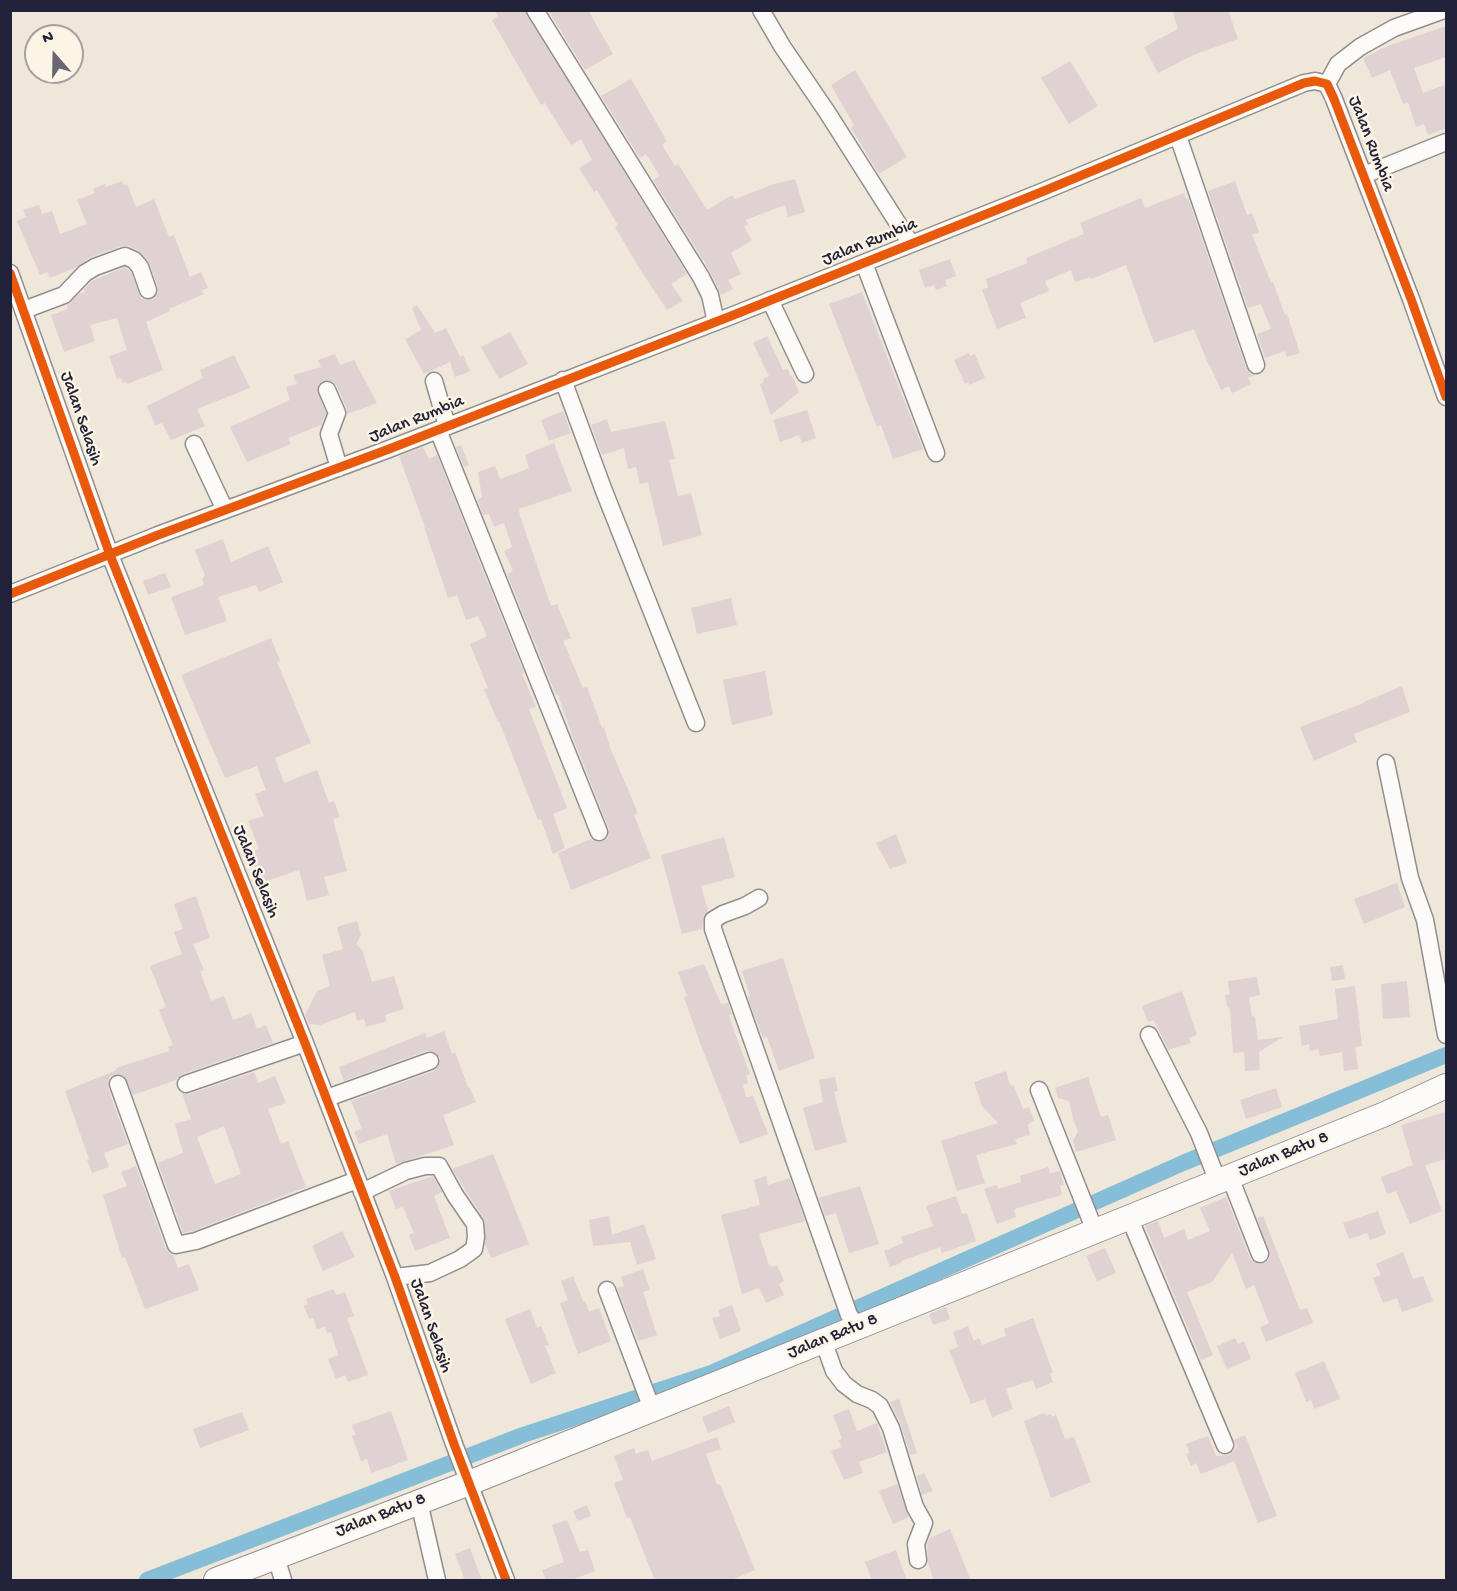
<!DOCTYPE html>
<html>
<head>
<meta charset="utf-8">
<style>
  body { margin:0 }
  #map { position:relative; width:1457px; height:1591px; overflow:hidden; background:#eee7da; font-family:"Gochi Hand",sans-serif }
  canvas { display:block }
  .frame { position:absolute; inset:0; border:12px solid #22223b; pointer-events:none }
  .north { position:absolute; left:24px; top:24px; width:60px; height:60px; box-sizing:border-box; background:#fcf5e5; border:2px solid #a5a1a1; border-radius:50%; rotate:340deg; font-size:16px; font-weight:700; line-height:24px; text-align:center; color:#22223b }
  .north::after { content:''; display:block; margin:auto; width:21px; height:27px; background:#696773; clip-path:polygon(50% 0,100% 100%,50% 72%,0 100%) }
</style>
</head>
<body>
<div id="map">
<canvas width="1457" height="1591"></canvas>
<div class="frame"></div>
<div class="north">N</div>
</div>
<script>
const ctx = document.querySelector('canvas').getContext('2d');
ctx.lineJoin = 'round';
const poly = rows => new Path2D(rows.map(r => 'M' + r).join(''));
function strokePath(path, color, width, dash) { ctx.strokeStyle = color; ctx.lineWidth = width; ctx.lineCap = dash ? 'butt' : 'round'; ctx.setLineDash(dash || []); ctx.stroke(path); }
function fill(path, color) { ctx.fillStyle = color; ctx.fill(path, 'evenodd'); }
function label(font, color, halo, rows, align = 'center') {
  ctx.font = font + ' "Gochi Hand",sans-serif'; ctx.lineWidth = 5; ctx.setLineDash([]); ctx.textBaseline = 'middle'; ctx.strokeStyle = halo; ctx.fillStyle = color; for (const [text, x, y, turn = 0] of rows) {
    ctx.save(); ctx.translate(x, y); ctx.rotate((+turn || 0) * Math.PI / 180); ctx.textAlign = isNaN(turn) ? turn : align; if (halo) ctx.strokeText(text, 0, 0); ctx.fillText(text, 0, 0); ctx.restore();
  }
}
strokePath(poly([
  [147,1580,523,1435,711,1373,1183,1163,1446,1055]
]), '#87bed7', 16);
fill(poly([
  [495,10,525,10,687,274,671,284,683,301,667,310,641,271,615,227,618,225,597,190,594,192,579,168,592,160,581,139,571,145,545,103,541,105,492,20,498,16],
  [548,10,588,10,613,54,585,70],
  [1172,10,1228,10,1238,39,1191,56,1158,73,1144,47,1178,29],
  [1446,26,1446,57,1414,68,1423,93,1444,85,1446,92,1446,128,1428,135,1424,124,1416,127,1408,102,1403,104,1390,70,1372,78,1363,58,1388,46],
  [1070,61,1098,106,1069,124,1041,78],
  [855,70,907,157,879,174,851,128,854,125,831,85],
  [631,79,667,141,662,145,675,166,678,164,707,210,732,195,735,199,774,184,795,179,805,212,788,217,785,205,745,220,748,224,744,227,752,240,731,253,741,274,728,280,733,289,721,295,710,271,653,180,660,176,646,154,640,158,601,96],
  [122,181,123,185,127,184,136,207,154,199,169,237,174,235,190,277,201,272,208,288,202,290,204,294,169,309,170,311,146,322,163,370,127,384,126,382,122,383,121,378,117,379,109,356,127,350,117,318,90,325,95,341,64,352,51,315,68,309,67,305,79,294,85,292,84,289,92,281,125,267,131,272,141,298,145,300,152,300,158,293,158,287,148,261,138,250,129,246,121,246,91,257,75,268,50,278,47,272,40,275,17,221,26,217,23,210,39,205,42,214,52,211,60,234,87,224,77,200,95,193,93,189,105,184,106,187],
  [1235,181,1247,215,1252,213,1259,232,1252,235,1271,282,1273,282,1285,315,1287,314,1300,353,1287,357,1285,351,1265,358,1257,334,1271,329,1261,304,1248,308,1208,191],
  [1184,193,1186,199,1188,198,1246,368,1250,373,1255,375,1248,378,1251,384,1232,393,1229,386,1221,390,1210,366,1209,366,1194,329,1154,343,1126,265,1091,279,1090,277,1075,282,1071,270,1045,281,1049,291,1020,303,1026,318,997,329,982,290,988,287,986,279,1028,263,1026,258,1084,234,1080,223,1141,198,1145,208],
  [950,259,956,276,945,280,947,286,936,290,934,285,925,288,919,270],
  [862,292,923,449,893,459,881,425,877,427,829,304],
  [417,305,435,333,446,328,460,357,463,355,470,371,455,377,450,362,424,374,405,339,421,330,412,308],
  [510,332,528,364,499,379,481,347],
  [767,336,783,370,788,369,790,376,792,375,799,392,771,415,760,384,764,382,763,379,769,376,753,343],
  [969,353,970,356,975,354,985,378,969,385,969,382,965,384,954,360],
  [335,354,340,365,354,360,377,403,347,414,347,409,336,385,329,380,322,381,317,389,326,413,321,425,288,438,291,444,247,462,230,427,290,400,286,387,297,384,293,375,321,367,318,360],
  [234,355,250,388,197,409,205,426,171,440,162,423,155,425,147,406,203,378,200,370],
  [807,410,816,438,802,443,799,435,780,442,773,420],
  [563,411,571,433,549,441,541,420],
  [607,419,611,432,665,421,675,459,669,460,678,496,691,493,702,535,663,546,648,482,640,484,636,467,628,469,624,448,602,455,591,425],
  [554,443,572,491,519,509,520,516,551,606,557,604,571,638,563,641,583,688,587,687,602,728,604,727,611,750,638,813,634,815,651,858,571,890,558,853,591,839,597,842,603,841,608,838,609,829,573,738,558,695,556,695,507,574,513,571,504,551,512,547,504,523,494,527,489,514,483,515,477,500,482,497,478,472,495,466,500,479,517,473,529,468,525,455],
  [461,445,469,465,464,467,456,447],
  [423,447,429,459,437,455,524,673,522,674,536,707,529,709,567,808,553,814,565,848,553,854,541,819,538,820,499,721,498,722,484,689,488,688,470,644,487,636,478,616,466,620,457,595,448,598,424,527,425,527,399,456],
  [223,539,231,562,268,546,283,582,259,592,256,585,218,597,227,621,185,635,171,597,204,585,202,578,205,576,195,550],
  [165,573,171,587,148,595,143,581],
  [731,598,737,625,697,634,691,608],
  [271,638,280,661,277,662,311,743,275,758,284,783,317,770,329,803,334,801,340,817,333,819,347,871,324,877,329,895,307,901,299,870,258,884,247,853,259,849,248,821,264,816,255,794,266,790,257,766,225,778,181,675],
  [765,671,773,715,732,725,723,680],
  [1402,686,1410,712,1354,734,1357,742,1314,761,1300,727,1364,703,1364,702],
  [896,834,907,863,890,869,876,843],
  [724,837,735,877,701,886,708,911,704,915,702,929,682,934,661,855],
  [1397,883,1405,907,1364,924,1354,899],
  [196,896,210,938,193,944,204,970,200,971,211,1001,224,996,233,1020,251,1013,257,1029,266,1025,273,1043,183,1074,176,1080,133,1095,124,1076,119,1074,110,1077,108,1082,108,1088,128,1144,104,1153,109,1167,92,1173,87,1160,89,1159,65,1091,117,1070,116,1068,169,1051,168,1047,173,1045,159,1010,166,1007,150,966,182,954,174,932,183,929,174,904],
  [357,921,361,935,356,944,362,950,372,982,394,976,404,1009,385,1015,387,1021,366,1027,364,1019,357,1021,355,1012,320,1025,309,1024,305,1015,317,991,330,986,322,955,343,949,337,927],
  [783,958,815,1058,779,1071,767,1037,763,1038,750,1004,748,996,750,996,742,971],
  [704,964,721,1004,728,1003,732,1014,729,1015,732,1025,750,1074,746,1075,748,1083,743,1085,746,1097,753,1096,768,1134,740,1144,700,1043,684,997,687,996,678,972],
  [1343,965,1345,979,1332,981,1330,967],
  [1257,977,1260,995,1249,997,1252,1016,1255,1017,1258,1040,1283,1037,1259,1052,1260,1070,1245,1071,1244,1052,1233,1053,1230,1009,1227,1006,1225,995,1230,994,1228,981],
  [1407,981,1410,1017,1383,1019,1381,984],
  [1355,986,1362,1046,1355,1047,1358,1069,1344,1071,1342,1052,1320,1056,1318,1049,1310,1051,1309,1044,1302,1046,1299,1026,1338,1019,1335,989],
  [1182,991,1197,1035,1189,1038,1191,1043,1168,1050,1154,1020,1148,1022,1142,1006],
  [444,1031,452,1054,455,1052,468,1087,469,1087,476,1102,443,1115,454,1145,396,1164,387,1134,359,1144,354,1132,362,1128,351,1101,434,1071,440,1063,440,1057,432,1051,426,1051,344,1081,339,1067,425,1033,427,1038],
  [1006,1071,1010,1085,1014,1086,1023,1109,1029,1107,1034,1120,1028,1125,1030,1135,1015,1139,1017,1144,976,1155,985,1183,957,1191,941,1141,998,1123,982,1106,974,1082],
  [254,1072,258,1083,275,1076,286,1103,268,1109,281,1144,288,1141,306,1187,193,1231,183,1233,158,1163,183,1153,175,1124,191,1119,182,1093,189,1094],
  [224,1126,241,1174,215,1184,197,1137],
  [835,1077,838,1091,834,1092,847,1142,815,1151,803,1108,823,1102,819,1080],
  [1088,1077,1101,1117,1108,1115,1116,1140,1076,1152,1073,1141,1078,1131,1073,1119,1069,1101,1058,1098,1055,1088],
  [1276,1088,1282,1107,1246,1119,1240,1100],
  [1446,1112,1446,1159,1425,1165,1442,1211,1410,1224,1396,1191,1387,1194,1381,1177,1413,1165,1401,1125],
  [493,1154,529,1244,491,1258,485,1244,484,1219,452,1169],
  [136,1166,166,1249,173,1255,178,1268,189,1264,199,1290,145,1309,125,1257,122,1258,103,1195,127,1186,121,1172],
  [1048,1167,1050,1173,1060,1171,1064,1185,1060,1186,1062,1195,1017,1208,1014,1210,1016,1217,997,1224,984,1189,997,1185,998,1189,1021,1182,1020,1176],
  [433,1176,442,1192,434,1196,450,1238,415,1251,409,1235,414,1233,403,1207,396,1209,389,1191],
  [766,1176,768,1185,790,1178,805,1221,759,1234,769,1265,772,1267,777,1265,784,1281,779,1284,784,1295,766,1303,759,1288,742,1294,721,1215,760,1205,754,1180],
  [860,1186,879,1244,849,1253,836,1213,825,1216,819,1198],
  [956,1196,962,1214,967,1213,976,1241,942,1253,940,1247,901,1261,901,1263,890,1267,884,1251,903,1243,901,1237,933,1226,926,1206],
  [1226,1197,1250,1258,1254,1262,1259,1264,1268,1261,1270,1255,1257,1218,1263,1216,1300,1310,1307,1308,1313,1323,1266,1342,1260,1327,1269,1323,1254,1285,1246,1289,1232,1253,1212,1282,1187,1292,1213,1355,1201,1360,1145,1226,1158,1221,1164,1238,1184,1229,1188,1240,1210,1231,1200,1208],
  [1378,1211,1386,1234,1370,1240,1367,1233,1349,1239,1343,1223],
  [609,1216,612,1235,644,1224,656,1259,637,1265,630,1242,593,1246,589,1220],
  [342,1231,355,1257,323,1271,312,1246],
  [1105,1248,1116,1273,1097,1281,1086,1256],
  [1403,1252,1413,1279,1423,1276,1433,1301,1402,1312,1397,1298,1383,1303,1373,1278,1381,1275,1376,1264],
  [643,1269,650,1290,643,1292,657,1335,638,1341,617,1288,624,1286,621,1277],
  [573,1276,583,1301,585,1301,589,1312,599,1308,611,1341,578,1354,560,1303,568,1300,561,1281],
  [333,1289,336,1295,345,1292,354,1316,347,1318,368,1375,348,1382,345,1375,336,1379,328,1359,338,1355,331,1332,327,1333,325,1327,317,1329,313,1318,309,1319,304,1306,308,1304,306,1299],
  [732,1305,741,1331,720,1339,712,1318,720,1316,718,1310],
  [946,1307,950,1319,933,1325,929,1314],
  [530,1309,537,1328,541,1326,549,1345,545,1346,556,1373,531,1384,505,1319],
  [1033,1318,1053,1373,1050,1373,1053,1382,1036,1389,1033,1380,1006,1389,1013,1409,992,1417,985,1399,971,1404,949,1350,958,1347,953,1332,968,1326,974,1341,979,1338,982,1345,1006,1336,1004,1329],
  [1235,1338,1238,1344,1244,1341,1251,1359,1227,1369,1217,1346],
  [1324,1361,1340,1399,1314,1409,1311,1400,1306,1402,1295,1373],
  [899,1399,917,1453,910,1455,901,1425,890,1402],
  [729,1406,735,1422,708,1433,702,1417],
  [849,1409,857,1431,877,1423,887,1452,859,1462,863,1473,844,1480,831,1451,841,1447,839,1440,842,1439,833,1415],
  [391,1411,408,1460,371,1473,367,1459,361,1461,352,1436,356,1435,352,1425],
  [242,1412,249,1430,200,1448,193,1429],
  [1045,1413,1046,1416,1051,1414,1052,1417,1056,1415,1065,1439,1074,1437,1091,1482,1051,1498,1024,1421],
  [1245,1435,1277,1516,1258,1523,1234,1461,1201,1474,1196,1463,1191,1466,1186,1454,1190,1453,1186,1444,1208,1436,1216,1456,1229,1455,1237,1447,1234,1440],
  [717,1437,721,1449,706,1454,717,1485,720,1484,755,1570,729,1581,655,1581,630,1517,627,1518,614,1483,623,1480,614,1456,634,1448,636,1454,648,1450,652,1461],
  [924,1473,933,1491,922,1495,917,1476],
  [897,1484,909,1517,893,1524,879,1491],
  [587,1505,591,1516,578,1521,573,1511],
  [567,1520,580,1552,588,1550,595,1571,569,1581,546,1581,542,1570,564,1562,552,1525],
  [950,1529,971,1581,934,1581,928,1563,927,1545,930,1538],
  [470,1548,482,1581,465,1581,455,1554],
  [896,1550,907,1581,872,1581,865,1562]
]), '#e0d1d3');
const street = poly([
  [535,10,701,277,710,295,716,322],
  [761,10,782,46,827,112,911,244],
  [1327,84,1338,64,1360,47,1394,28,1444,10],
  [1178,136,1256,365],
  [1364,175,1446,142],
  [864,263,936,453],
  [10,273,110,555,305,1043,395,1277,454,1444,506,1580],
  [770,300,805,374],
  [24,310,64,295,85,273,95,267,125,256,134,260,140,267,148,290],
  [563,380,604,491,696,723],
  [434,381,447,426],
  [327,390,337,413,329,434,339,468],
  [438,430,599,832],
  [194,444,225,510],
  [10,594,158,535,389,449,731,316,1039,193,1304,83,1315,81,1327,84,1334,99,1411,299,1446,397],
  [1386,763,1410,878,1425,920,1446,1035],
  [759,898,745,906,723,914,713,920,713,929,849,1315,858,1327],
  [1149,1035,1199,1133,1218,1182],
  [118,1084,176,1245,196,1241,357,1180],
  [186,1084,305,1043],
  [1039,1090,1095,1231],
  [327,1098,430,1061],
  [1230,1177,1260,1254],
  [362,1192,406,1171,425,1166,439,1166,455,1195,475,1224,476,1237,474,1249,460,1259,430,1273,395,1277],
  [1129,1217,1225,1445],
  [607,1290,652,1409],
  [823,1340,834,1371,844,1384,857,1394,872,1400,880,1406,891,1428,915,1507,924,1523,916,1544,918,1560],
  [419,1502,437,1580],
  [276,1557,283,1580]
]);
const secondary = poly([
  [216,1580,469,1483,858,1327,1385,1114,1446,1086]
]);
strokePath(street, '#928e8c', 19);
strokePath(secondary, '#928e8c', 26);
strokePath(street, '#fcfbf9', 16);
strokePath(secondary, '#fcfbf9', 24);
strokePath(poly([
  [10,273,110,555,305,1043,395,1277,454,1444,506,1580],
  [10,594,158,535,389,449,731,316,1039,193,1304,83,1315,81,1327,84,1334,99,1411,299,1446,397]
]), '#e8590c', 9);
label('18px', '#22223b', '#fcf5e5', [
  ["Jalan Rumbia",1370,144,69],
  ["Jalan Rumbia",870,243,-22],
  ["Jalan Selasih",80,419,71],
  ["Jalan Rumbia",417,420,-22],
  ["Jalan Selasih",255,872,68],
  ["Jalan Batu 8",1284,1155,-22],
  ["Jalan Selasih",430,1326,71],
  ["Jalan Batu 8",833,1337,-22],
  ["Jalan Batu 8",381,1516,-21]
]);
</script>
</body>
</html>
